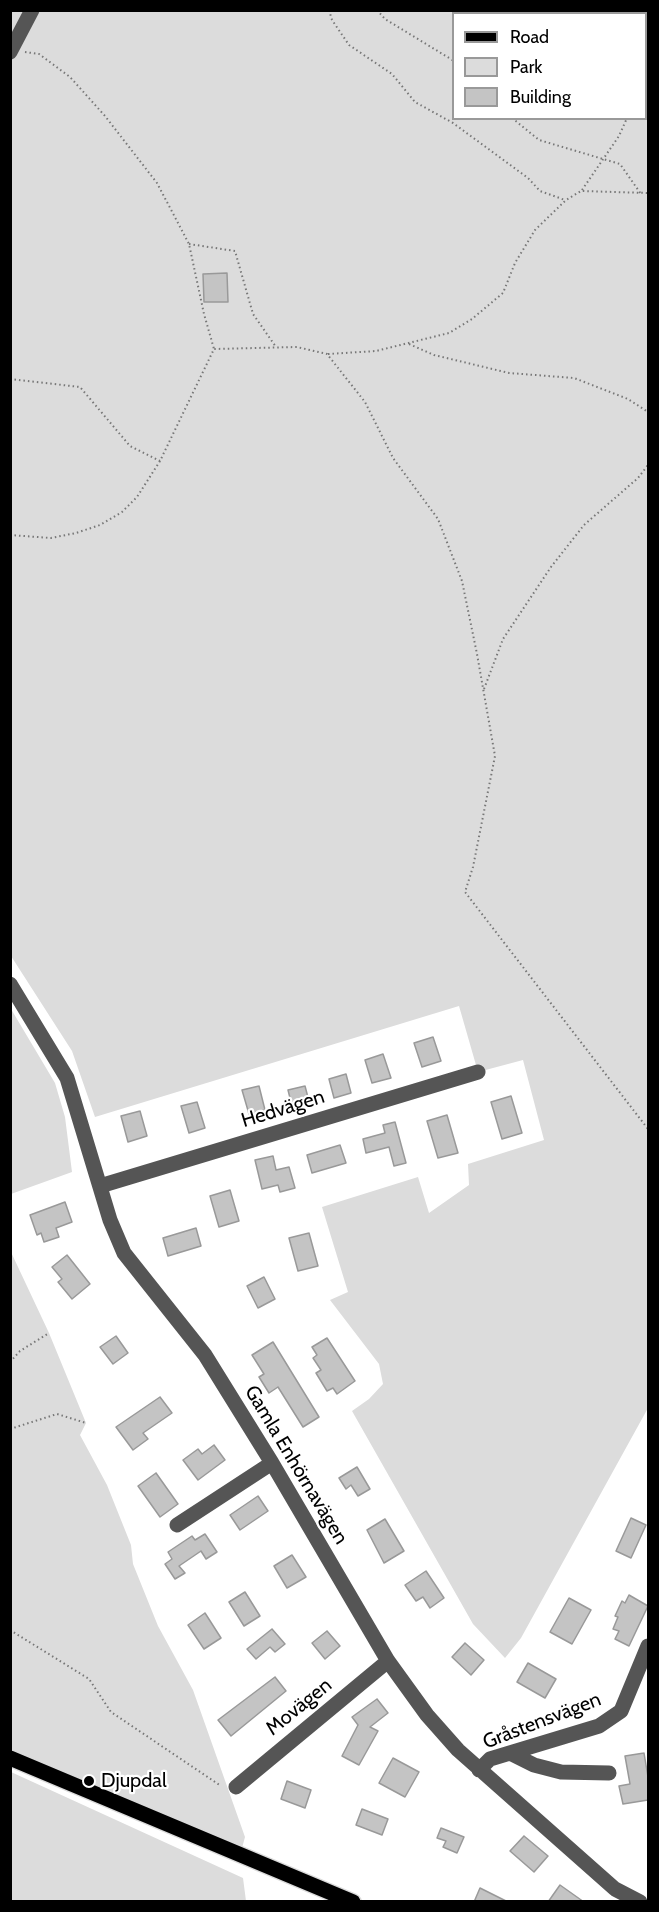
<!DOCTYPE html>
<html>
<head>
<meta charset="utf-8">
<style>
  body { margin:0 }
  #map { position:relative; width:659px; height:1912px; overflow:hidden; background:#fff; font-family:Cabin,sans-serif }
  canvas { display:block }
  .frame { position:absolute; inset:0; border:12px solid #000; pointer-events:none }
  .legend { position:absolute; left:452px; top:12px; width:195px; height:108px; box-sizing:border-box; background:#fff; border:2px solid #999; margin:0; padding:8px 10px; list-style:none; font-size:18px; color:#000 }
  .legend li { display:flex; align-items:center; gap:12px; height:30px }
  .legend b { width:30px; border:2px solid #999 }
</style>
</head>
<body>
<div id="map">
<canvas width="659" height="1912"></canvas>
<div class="frame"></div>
<ul class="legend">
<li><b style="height:8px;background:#000"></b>Road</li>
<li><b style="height:16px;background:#dcdcdc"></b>Park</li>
<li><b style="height:16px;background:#c4c4c4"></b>Building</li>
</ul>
</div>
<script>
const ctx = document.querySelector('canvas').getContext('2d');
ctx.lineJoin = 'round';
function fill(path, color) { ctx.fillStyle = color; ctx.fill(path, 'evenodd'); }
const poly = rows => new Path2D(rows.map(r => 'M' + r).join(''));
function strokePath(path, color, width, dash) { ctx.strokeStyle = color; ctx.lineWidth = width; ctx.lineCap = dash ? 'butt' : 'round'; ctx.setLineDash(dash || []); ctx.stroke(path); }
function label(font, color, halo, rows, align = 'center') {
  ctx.font = font + ' Cabin,sans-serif'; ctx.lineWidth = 4.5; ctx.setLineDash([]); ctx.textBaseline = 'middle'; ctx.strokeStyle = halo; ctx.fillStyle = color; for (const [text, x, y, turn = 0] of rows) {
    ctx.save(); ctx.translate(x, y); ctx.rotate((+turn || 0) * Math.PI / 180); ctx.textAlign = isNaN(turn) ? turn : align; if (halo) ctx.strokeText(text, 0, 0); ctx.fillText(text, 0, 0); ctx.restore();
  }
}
fill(poly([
  [11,11,648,11,648,1408,521,1638,505,1658,473,1624,352,1411,369,1399,383,1384,379,1364,330,1300,348,1292,322,1207,418,1177,429,1213,469,1185,468,1164,544,1140,523,1060,478,1072,459,1006,95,1117,72,1051,11,956],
  [454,14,646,14,646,118,454,118],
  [11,1009,55,1083,65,1117,72,1172,11,1194],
  [10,1250,49,1333,86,1423,80,1435,107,1485,131,1545,133,1564,158,1626,193,1690,245,1837,242,1848,11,1751],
  [11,1772,243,1878,246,1901,11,1901]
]), '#dcdcdc');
const building = poly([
  [227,273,228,302,204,302,203,274,227,273],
  [433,1037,441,1061,422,1067,414,1043,433,1037],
  [383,1054,391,1078,372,1083,365,1060,383,1054],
  [346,1074,351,1093,334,1098,329,1079,346,1074],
  [259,1086,265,1110,249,1114,242,1090,259,1086],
  [305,1086,310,1105,293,1110,288,1090,305,1086],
  [511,1096,522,1133,502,1139,491,1102,511,1096],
  [197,1102,205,1128,189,1133,181,1106,197,1102],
  [140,1111,147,1136,128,1142,121,1116,140,1111],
  [447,1115,458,1153,438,1158,427,1121,447,1115],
  [395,1122,406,1163,394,1166,389,1147,366,1153,363,1139,385,1133,383,1125,395,1122],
  [340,1145,346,1163,312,1173,307,1155,340,1145],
  [273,1156,276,1170,289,1167,295,1188,280,1192,278,1185,262,1189,255,1160,273,1156],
  [230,1190,239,1221,219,1227,210,1196,230,1190],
  [65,1202,72,1222,56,1228,59,1237,44,1242,41,1233,37,1235,30,1215,65,1202],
  [196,1228,201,1246,168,1256,163,1238,196,1228],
  [309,1233,318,1266,298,1271,289,1238,309,1233],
  [67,1255,90,1284,72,1299,58,1282,62,1279,52,1267,67,1255],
  [264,1277,275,1299,258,1308,247,1286,264,1277],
  [116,1336,128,1353,113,1364,100,1347,116,1336],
  [327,1338,355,1381,337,1394,333,1388,327,1391,316,1373,321,1370,313,1358,317,1355,312,1347,327,1338],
  [273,1342,319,1417,303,1427,278,1387,269,1393,259,1377,264,1374,252,1355,273,1342],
  [160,1397,172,1413,143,1433,148,1439,133,1450,116,1427,160,1397],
  [214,1445,225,1460,198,1480,183,1460,198,1449,202,1454,214,1445],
  [357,1467,370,1489,358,1496,351,1485,346,1489,339,1478,357,1467],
  [156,1473,178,1504,160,1517,138,1486,156,1473],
  [258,1496,268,1511,240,1530,230,1515,258,1496],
  [631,1518,646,1525,631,1558,616,1551,631,1518],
  [385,1519,404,1551,384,1563,367,1530,385,1519],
  [205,1534,217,1552,206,1559,201,1551,179,1566,185,1573,175,1579,165,1564,172,1559,168,1552,192,1536,195,1540,205,1534],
  [292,1555,306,1577,287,1588,274,1566,292,1555],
  [426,1571,444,1598,430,1608,423,1597,416,1601,405,1585,426,1571],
  [245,1592,260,1616,244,1626,229,1602,245,1592],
  [629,1595,648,1606,629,1646,615,1639,619,1631,613,1629,618,1617,615,1616,622,1601,625,1603,629,1595],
  [569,1598,591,1610,572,1644,550,1632,569,1598],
  [205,1613,221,1638,204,1649,188,1625,205,1613],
  [272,1629,285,1644,275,1652,270,1647,256,1659,247,1649,272,1629],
  [327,1631,340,1646,325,1659,312,1643,327,1631],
  [465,1643,484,1660,471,1675,452,1657,465,1643],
  [528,1663,556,1679,545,1698,517,1682,528,1663],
  [275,1677,286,1691,231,1736,218,1720,275,1677],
  [377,1699,388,1713,370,1727,378,1731,359,1765,342,1756,358,1725,352,1717,377,1699],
  [644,1753,648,1777,648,1800,623,1804,619,1786,630,1784,625,1756,644,1753],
  [393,1758,419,1772,405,1797,379,1783,393,1758],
  [287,1781,311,1790,305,1808,281,1799,287,1781],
  [362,1809,388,1819,382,1835,356,1825,362,1809],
  [441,1828,464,1837,457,1853,443,1847,446,1841,437,1838,441,1828],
  [524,1836,548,1856,534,1872,510,1851,524,1836],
  [560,1885,584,1902,548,1902,560,1885],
  [480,1888,508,1902,474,1902,480,1888]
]);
fill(building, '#c4c4c4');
strokePath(building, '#999', 1.5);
const major = poly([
  [10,1758,353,1902]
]);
strokePath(major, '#dbdbdb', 18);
strokePath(poly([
  [329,10,332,20,349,45,392,74,415,102,453,123,528,178,540,191,565,200],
  [377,10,385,19,454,61],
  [25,52,39,54,70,77,105,116,157,183,189,244,204,314,214,349],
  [646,80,648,74],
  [512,118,539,140,620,164,641,194],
  [582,190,619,136,627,118],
  [189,244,235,251,253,314,276,347],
  [409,344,434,355,509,373,574,378,628,399,648,412],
  [328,354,376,351,449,333,472,319,503,293,515,263,535,230,566,200,581,191,648,193],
  [10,379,80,387,130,446,160,461],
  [10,535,51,538,76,533,100,525,122,512,137,497,160,461,214,349,297,347,327,354,365,402,393,458,438,519,462,581,477,654,495,756,473,867,465,892,648,1129],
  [484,689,503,639,551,567,584,525,638,478,648,465],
  [10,1362,20,1351,49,1333],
  [10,1429,57,1414,86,1423],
  [10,1630,89,1679,111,1712,221,1786]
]), '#777', 2, [1.5, 3]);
strokePath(poly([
  [10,52,32,10],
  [10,984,67,1078,110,1220,124,1253,205,1355,272,1463,388,1661,427,1715,458,1750,615,1889,640,1902],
  [100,1186,478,1072],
  [177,1525,272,1463],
  [510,1753,534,1765,561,1772,609,1773],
  [479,1770,490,1759,599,1726,621,1711,648,1646],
  [236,1787,388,1661]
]), '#555', 15);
strokePath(major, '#000', 15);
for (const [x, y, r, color] of [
  [89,1781,6,"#000"]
]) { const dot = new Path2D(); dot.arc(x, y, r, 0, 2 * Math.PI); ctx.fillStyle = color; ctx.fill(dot); strokePath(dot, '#fff', 2); }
label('20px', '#000', '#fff', [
  ["Hedvägen",283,1109,-17],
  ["Gamla Enhörnavägen",296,1465,59],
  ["Movägen",299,1707,-39],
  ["Gråstensvägen",542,1721,-21]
]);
label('20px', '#000', '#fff', [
  ["Djupdal",101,1781]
], 'left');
</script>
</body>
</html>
